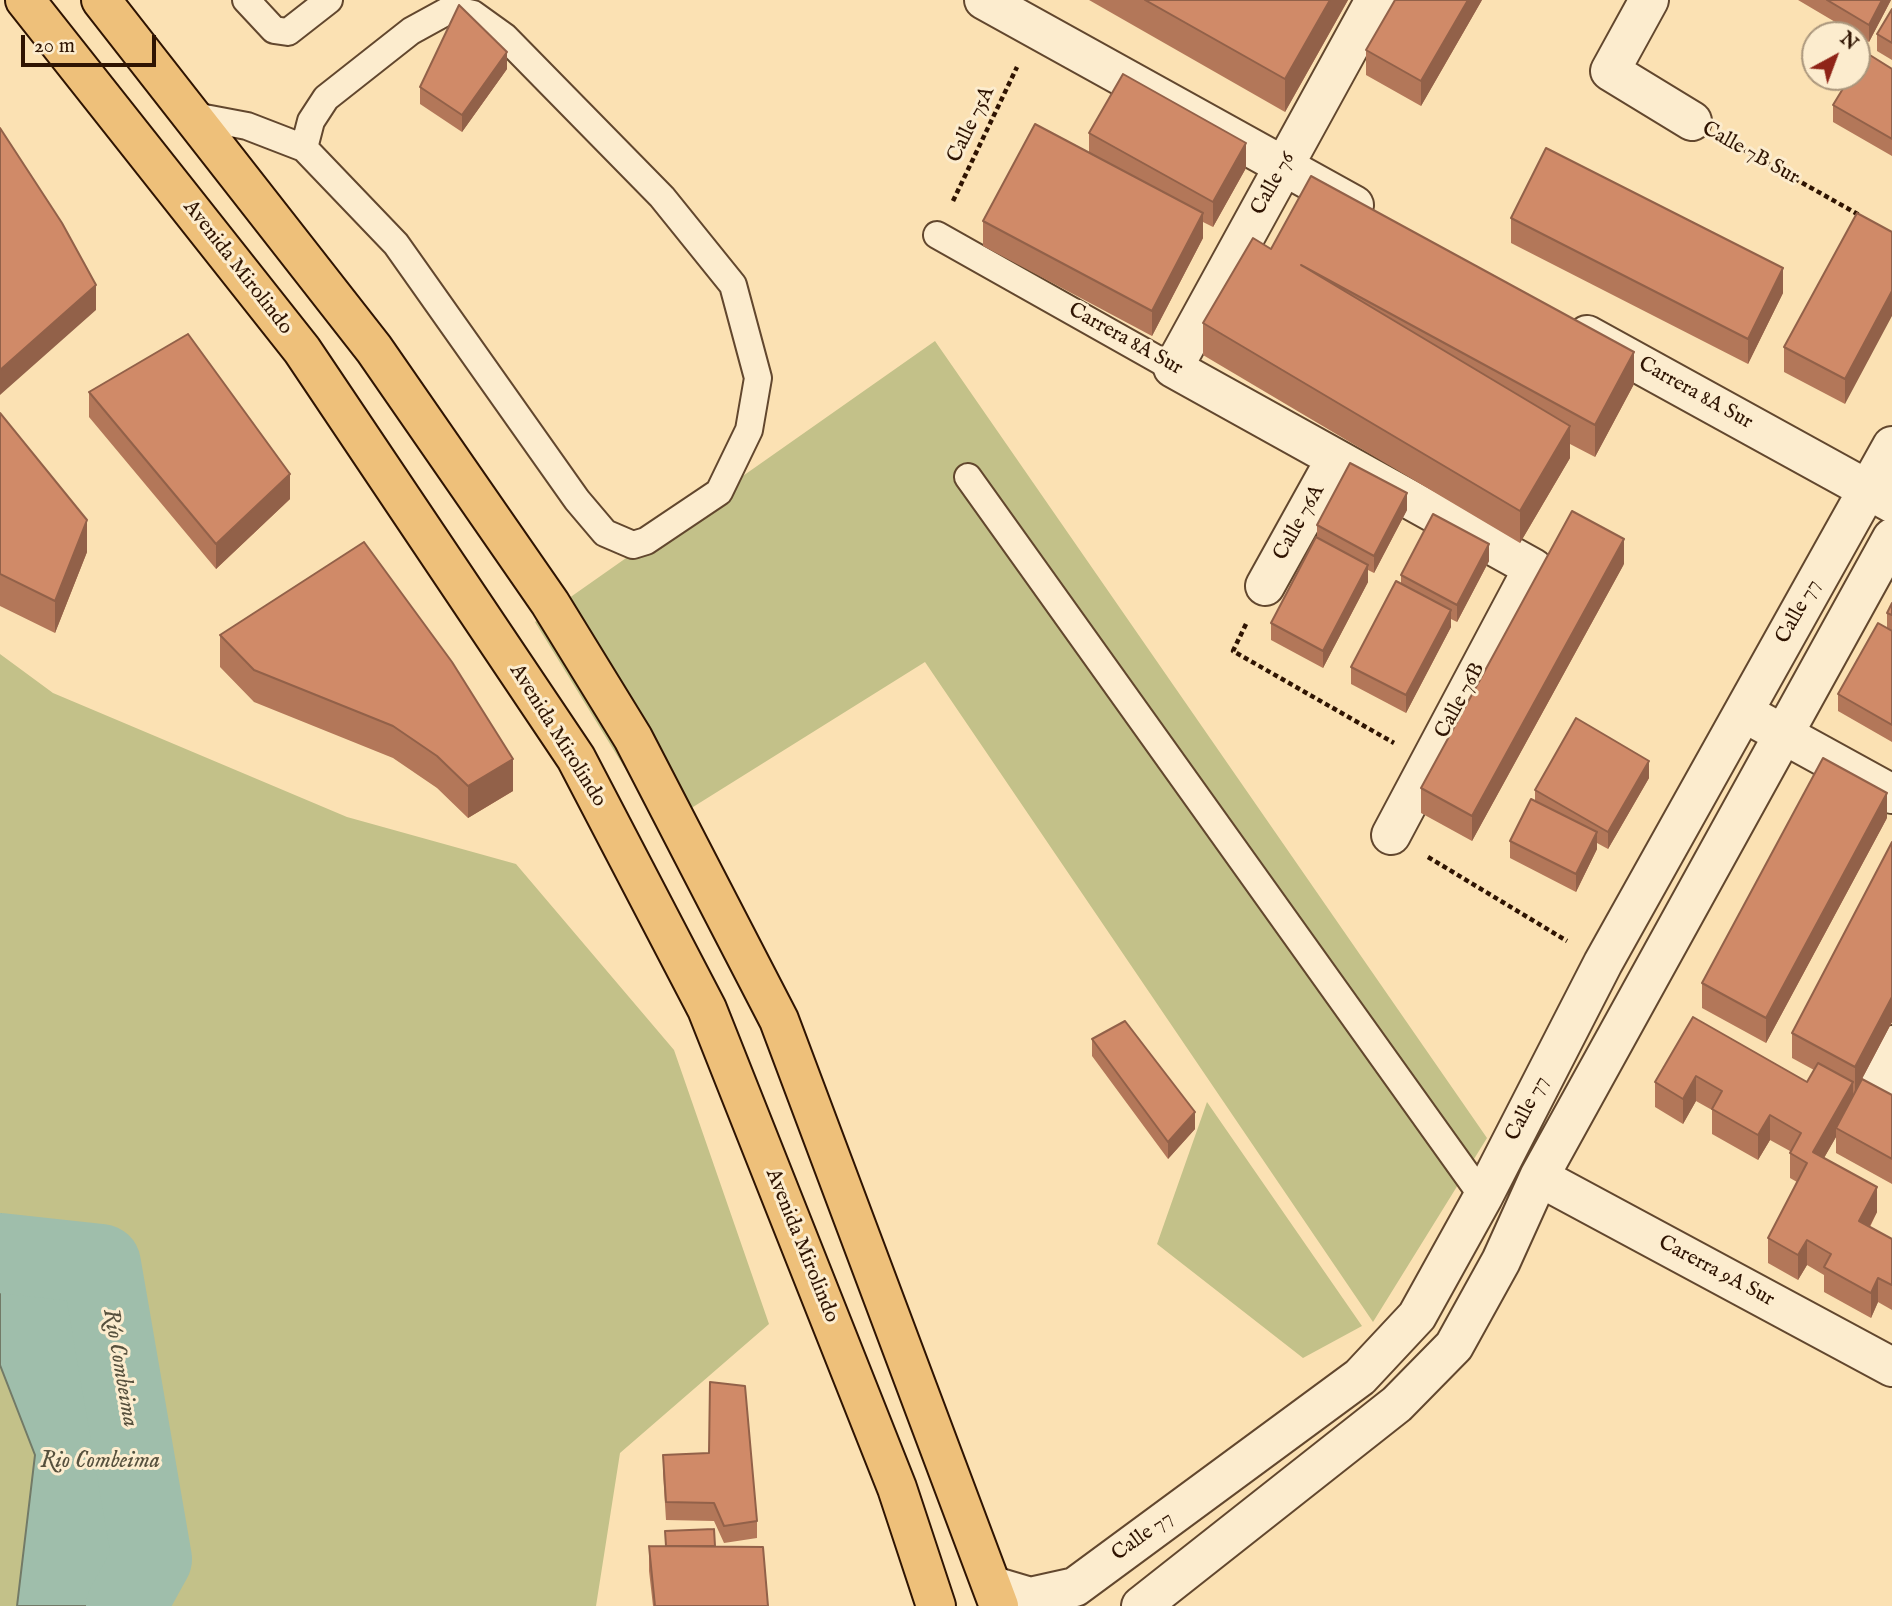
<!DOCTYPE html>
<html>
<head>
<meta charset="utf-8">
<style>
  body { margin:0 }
  #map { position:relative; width:1892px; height:1606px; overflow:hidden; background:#fbe1b3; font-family:"IM FELL English",serif }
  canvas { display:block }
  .north { position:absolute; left:1801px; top:21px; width:70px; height:70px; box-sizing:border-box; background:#fcecce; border:2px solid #aa967c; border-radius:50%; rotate:41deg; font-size:19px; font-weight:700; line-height:28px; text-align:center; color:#2f1402 }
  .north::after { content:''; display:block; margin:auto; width:24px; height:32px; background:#8f2418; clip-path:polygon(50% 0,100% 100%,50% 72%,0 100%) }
  .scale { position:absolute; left:21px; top:35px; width:135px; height:32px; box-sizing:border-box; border:4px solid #2f1402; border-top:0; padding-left:9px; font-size:21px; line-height:24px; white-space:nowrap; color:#2f1402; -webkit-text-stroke:5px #fcecce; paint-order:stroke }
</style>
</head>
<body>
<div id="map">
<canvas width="1892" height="1606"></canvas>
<div class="north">N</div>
<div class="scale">20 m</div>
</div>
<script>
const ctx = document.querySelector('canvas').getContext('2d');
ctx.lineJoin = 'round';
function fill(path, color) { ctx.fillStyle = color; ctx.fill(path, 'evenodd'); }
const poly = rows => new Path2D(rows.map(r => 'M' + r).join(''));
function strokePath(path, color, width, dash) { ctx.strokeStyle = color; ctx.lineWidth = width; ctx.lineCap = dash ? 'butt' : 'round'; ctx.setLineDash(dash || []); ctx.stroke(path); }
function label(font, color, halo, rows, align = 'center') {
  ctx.font = font + ' "IM FELL English",serif'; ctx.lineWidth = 6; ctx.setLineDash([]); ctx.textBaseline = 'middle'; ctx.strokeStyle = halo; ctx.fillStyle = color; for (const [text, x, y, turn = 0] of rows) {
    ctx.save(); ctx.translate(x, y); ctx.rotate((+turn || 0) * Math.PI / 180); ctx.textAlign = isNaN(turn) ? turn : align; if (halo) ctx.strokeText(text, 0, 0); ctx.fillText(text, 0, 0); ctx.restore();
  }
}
fill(poly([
  [935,341,1487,1138,1373,1322,925,662,661,827,535,622],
  [0,654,53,693,347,817,516,864,674,1050,769,1324,620,1453,596,1606,0,1606],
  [1207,1102,1362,1326,1303,1358,1157,1244]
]), '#c3c189');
const water = poly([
  [0,1214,57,1244,170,1448,134,1606,17,1606,35,1455,0,1365,0,1214]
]);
fill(water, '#9fbeab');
strokePath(water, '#727a67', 2);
strokePath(poly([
  [0,1253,101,1264,152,1559,126,1606]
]), '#9fbeab', 80);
const service = poly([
  [246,0,274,30,288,32,329,0],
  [194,116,247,126,304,148,396,244,577,500,605,533,633,545,646,541,719,492,749,430,758,378,733,285,662,197,505,37,473,14,451,9,411,31,326,98,311,121,304,148],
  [937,235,1173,368],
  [968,477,1483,1197]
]);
const minor = poly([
  [984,0,1354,205],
  [1375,0,1173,368,1533,568,1391,835],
  [1649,0,1610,71,1692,121],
  [1587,335,1892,503],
  [1265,586,1335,460],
  [1761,722,1892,794],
  [1892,1045,1867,1091,1892,1105],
  [1539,1177,1892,1367],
  [993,1586,1030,1597,1075,1587,1360,1377,1417,1316,1483,1197,1603,963,1892,446],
  [1141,1606,1397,1404,1454,1346,1501,1261,1539,1177,1892,538]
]);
const primary = poly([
  [25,0,302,350,576,758,707,1009,897,1488,936,1606],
  [101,0,374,349,550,603,633,738,779,1020,999,1606]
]);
strokePath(service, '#62472e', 30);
strokePath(minor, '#62472e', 42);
strokePath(primary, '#2f1402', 42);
strokePath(poly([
  [1728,141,1861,216],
  [953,201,1017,67],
  [1246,624,1233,651,1394,743],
  [1428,857,1567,941]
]), '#2f1402', 4.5, [5, 3.5]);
strokePath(service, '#fcecce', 26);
strokePath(minor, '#fcecce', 38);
strokePath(primary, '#eec07a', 38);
fill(poly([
  [1089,0,1348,0,1285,112],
  [1482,0,1421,106,1366,75,1366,50],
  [1798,0,1891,0,1869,42],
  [1892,9,1892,60,1877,51,1877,34],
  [507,69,462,132,420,104,420,87],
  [1892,69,1892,156,1833,122,1833,105],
  [1089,133,1246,168,1213,227,1203,222,1203,238,1152,336,983,246,983,221,1089,153],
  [1857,213,1845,404,1784,372,1784,347],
  [1511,218,1783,293,1748,364,1511,243],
  [1271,249,1634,384,1595,457,1570,444,1570,458,1520,543,1203,355,1203,323],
  [89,392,290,499,216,569,89,417],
  [0,413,87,552,55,633,0,606],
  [1407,510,1374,573,1368,570,1368,582,1323,668,1271,640,1271,623,1317,538,1317,525],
  [364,542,513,791,468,818,437,788,393,758,254,702,220,667,220,635],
  [1489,561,1457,622,1451,619,1451,627,1406,713,1351,684,1351,667,1401,583,1401,575],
  [1624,564,1472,841,1421,813,1421,788],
  [1892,603,1892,742,1838,711,1838,694,1887,628,1887,613],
  [1649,778,1608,849,1597,843,1597,849,1576,892,1510,858,1510,841,1535,801,1535,790],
  [1887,818,1766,1043,1702,1008,1702,983],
  [1693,1017,1807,1082,1814,1070,1792,1058,1792,1033,1892,1022,1862,1079,1892,1095,1892,1184,1836,1153,1836,1137,1824,1158,1877,1212,1870,1227,1892,1239,1892,1310,1878,1302,1871,1318,1824,1292,1824,1275,1807,1265,1798,1280,1768,1263,1768,1238,1797,1182,1790,1178,1790,1151,1770,1140,1758,1160,1712,1134,1712,1110,1696,1101,1683,1124,1655,1107,1655,1082],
  [1092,1039,1195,1129,1168,1159,1092,1056],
  [663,1455,757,1521,757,1538,724,1543,714,1521,666,1520,663,1472],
  [649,1546,715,1546,768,1606,653,1606,649,1571]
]), '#b37759');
fill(poly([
  [1330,0,1348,0,1285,112,1285,79],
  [1468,0,1482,0,1421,106,1421,81],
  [1882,0,1891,0,1869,42,1869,25],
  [507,52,507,69,462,132,462,115],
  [1246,143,1246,168,1213,227,1213,202],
  [1203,213,1203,238,1152,336,1152,311],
  [1783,268,1783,293,1748,364,1748,339],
  [96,285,96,310,0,395,0,370],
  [1892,291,1892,316,1845,404,1845,379],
  [1634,352,1634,384,1595,457,1595,425],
  [1570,426,1570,458,1520,543,1520,511],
  [290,474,290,499,216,569,216,544],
  [1407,493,1407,510,1374,573,1374,556],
  [87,520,87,552,55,633,55,601],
  [1624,539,1624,564,1472,841,1472,816],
  [1489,544,1489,561,1457,622,1457,605],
  [1368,565,1368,582,1323,668,1323,651],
  [1451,610,1451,627,1406,713,1406,695],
  [513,759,513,791,468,818,468,786],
  [1649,761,1649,778,1608,849,1608,832],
  [1887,793,1887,818,1766,1043,1766,1018],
  [1597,832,1597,849,1576,892,1576,874],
  [1892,997,1892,1022,1855,1092,1855,1067],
  [1696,1076,1696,1101,1683,1124,1683,1099],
  [1853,1082,1853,1107,1836,1128,1836,1137,1813,1177,1813,1152],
  [1195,1112,1195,1129,1168,1159,1168,1142],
  [1770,1115,1770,1140,1758,1160,1758,1135],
  [1877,1187,1877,1212,1859,1246,1859,1221],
  [1807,1240,1807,1265,1798,1280,1798,1255],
  [1878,1278,1878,1302,1871,1318,1871,1293]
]), '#926149');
const building = poly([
  [1145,0,1330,0,1285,79,1145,0],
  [1395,0,1468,0,1421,81,1366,50,1395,0],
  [1827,0,1882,0,1869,25,1827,0],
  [459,5,507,52,462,115,420,87,459,5],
  [1892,9,1892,43,1877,34,1892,9],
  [1865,52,1892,69,1892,139,1833,105,1850,77,1857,77,1857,65,1865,52],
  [1123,74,1246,143,1213,202,1089,133,1123,74],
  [1035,124,1203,213,1152,311,983,221,1035,124],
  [0,128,62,223,96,285,0,370,0,128],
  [1546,148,1783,268,1748,339,1511,218,1546,148],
  [1311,176,1634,352,1595,425,1301,265,1570,426,1520,511,1203,323,1253,238,1271,249,1311,176],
  [1857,213,1892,232,1892,291,1845,379,1784,347,1857,213],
  [188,334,290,474,216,544,89,392,188,334],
  [0,413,87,520,55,601,0,574,0,413],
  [1350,463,1407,493,1374,556,1317,525,1350,463],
  [1572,511,1624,539,1472,816,1421,788,1572,511],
  [1433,514,1489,544,1457,605,1401,575,1433,514],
  [1316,537,1368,565,1323,651,1271,623,1316,537],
  [364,542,452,662,513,759,468,786,437,756,393,726,254,670,220,635,364,542],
  [1396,581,1451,610,1406,695,1351,667,1396,581],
  [1892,603,1892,615,1887,613,1892,603],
  [1878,623,1892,631,1892,725,1838,694,1878,623],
  [1576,718,1649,761,1608,832,1535,790,1576,718],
  [1823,758,1887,793,1766,1018,1702,983,1823,758],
  [1531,799,1597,832,1576,874,1510,841,1531,799],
  [1892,842,1892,997,1855,1067,1792,1033,1892,842],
  [1693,1017,1807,1082,1818,1063,1853,1082,1813,1152,1877,1187,1859,1221,1892,1239,1892,1285,1878,1278,1871,1293,1824,1267,1831,1254,1807,1240,1798,1255,1768,1238,1807,1163,1790,1153,1801,1133,1770,1115,1758,1135,1712,1109,1722,1091,1696,1076,1683,1099,1655,1082,1693,1017],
  [1125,1021,1195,1112,1168,1142,1092,1039,1125,1021],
  [1862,1079,1892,1095,1892,1159,1836,1128,1862,1079],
  [710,1382,745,1386,757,1521,724,1526,714,1503,666,1502,663,1455,709,1453,710,1382],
  [714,1529,715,1546,666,1546,665,1531,714,1529],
  [649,1546,763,1547,768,1606,655,1606,649,1546]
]);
fill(building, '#d08a68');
strokePath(building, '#926149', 2);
label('21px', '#2f1402', '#fcecce', [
  ["Calle 75A",972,125,-64],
  ["Calle 7B Sur",1750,154,29],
  ["Calle 76",1274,184,-61],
  ["Avenida Mirolindo",237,268,52],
  ["Carrera 8A Sur",1125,340,29],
  ["Carrera 8A Sur",1695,394,29],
  ["Calle 76A",1300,523,-61],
  ["Calle 77",1799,612,-61],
  ["Calle 76B",1461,701,-62],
  ["Avenida Mirolindo",557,736,58],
  ["Calle 77",1528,1109,-63],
  ["Avenida Mirolindo",801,1246,68],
  ["Carerra 9A Sur",1716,1272,28],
  ["Calle 77",1143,1537,-36]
]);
label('italic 23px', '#56503d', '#fcecce', [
  ["Río Combeima",119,1368,80],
  ["Rio Combeima",100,1462]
]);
</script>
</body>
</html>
